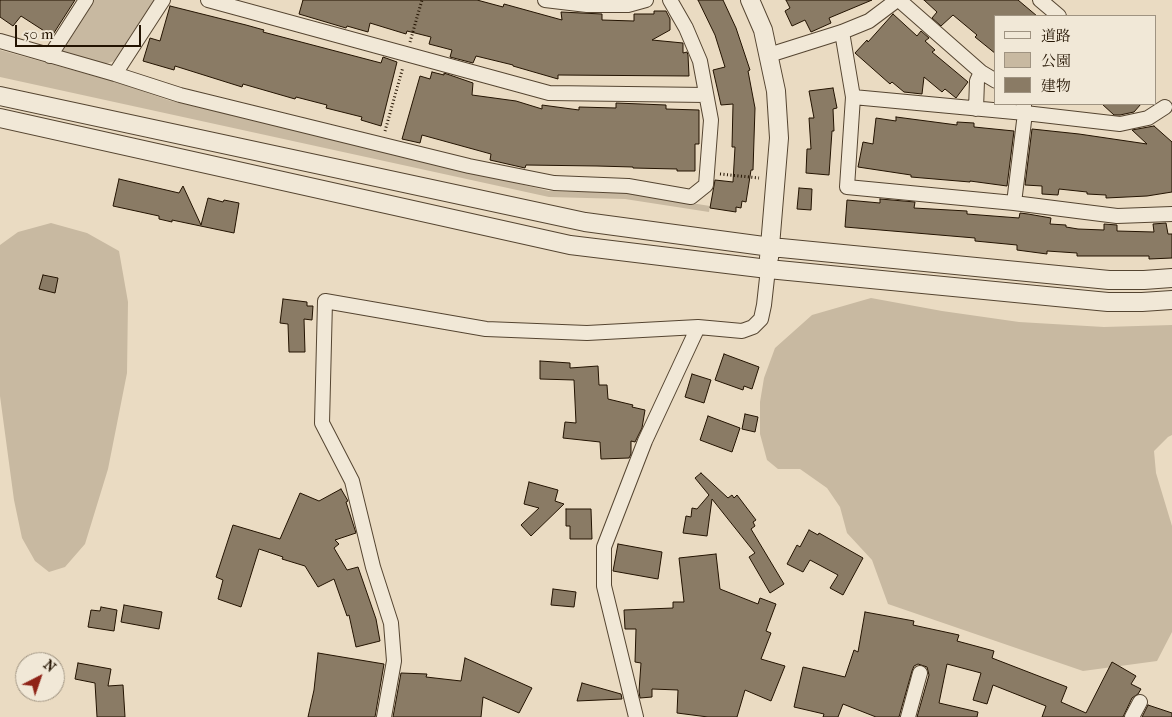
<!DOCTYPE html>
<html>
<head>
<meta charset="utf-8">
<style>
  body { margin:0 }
  #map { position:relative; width:1172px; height:717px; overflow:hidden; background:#eadbc2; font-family:"IM FELL French Canon","Noto Serif JP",serif }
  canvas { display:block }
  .legend { position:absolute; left:994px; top:15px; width:162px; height:90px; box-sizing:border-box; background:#f1e8d7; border:1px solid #9f9381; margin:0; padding:6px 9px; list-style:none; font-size:15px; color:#231301 }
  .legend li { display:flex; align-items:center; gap:10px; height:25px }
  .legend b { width:25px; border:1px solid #9f9381 }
  .north { position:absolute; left:15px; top:652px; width:50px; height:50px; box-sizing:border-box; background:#f1e8d7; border:1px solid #9f9381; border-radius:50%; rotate:41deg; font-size:14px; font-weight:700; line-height:20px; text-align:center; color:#231301 }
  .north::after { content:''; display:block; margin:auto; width:18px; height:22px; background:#8f2418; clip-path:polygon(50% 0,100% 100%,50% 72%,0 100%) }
  .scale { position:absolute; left:15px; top:25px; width:126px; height:22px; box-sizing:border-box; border:2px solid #231301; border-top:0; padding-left:6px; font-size:15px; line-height:18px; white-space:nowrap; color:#231301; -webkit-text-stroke:4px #f1e8d7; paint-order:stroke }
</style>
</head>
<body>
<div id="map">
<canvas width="1172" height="717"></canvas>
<ul class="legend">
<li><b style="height:6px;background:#f1e8d7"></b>道路</li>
<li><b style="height:14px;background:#c8b9a1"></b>公園</li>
<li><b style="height:14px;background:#8a7b65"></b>建物</li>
</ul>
<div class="north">N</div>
<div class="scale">50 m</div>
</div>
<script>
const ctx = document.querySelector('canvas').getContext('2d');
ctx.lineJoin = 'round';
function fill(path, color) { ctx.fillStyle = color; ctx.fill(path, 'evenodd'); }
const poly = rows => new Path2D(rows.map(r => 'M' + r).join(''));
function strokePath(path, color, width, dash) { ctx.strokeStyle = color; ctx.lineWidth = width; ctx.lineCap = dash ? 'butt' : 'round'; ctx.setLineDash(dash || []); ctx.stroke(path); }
fill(poly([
  [93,0,154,0,114,61,106,64,59,51],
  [0,50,116,82,168,100,549,191,627,193,710,206,709,212,625,199,549,197,0,77],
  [51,223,87,233,119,251,128,302,127,373,108,469,85,544,65,567,49,572,35,561,22,538,14,500,0,396,0,245,18,232],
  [871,298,942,311,1019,322,1104,327,1172,325,1172,435,1168,437,1154,451,1156,473,1172,526,1172,632,1157,661,1083,671,888,604,872,560,847,533,840,507,827,488,800,469,778,469,767,460,760,434,760,402,764,378,775,348,812,315]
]), '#c8b9a1');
const building = poly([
  [0,0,75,0,52,36,21,16,13,26,0,17,0,0],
  [303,0,477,0,503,7,504,4,562,20,561,12,602,14,602,20,634,21,634,14,654,14,654,11,666,11,670,19,670,30,652,40,683,43,683,53,687,52,688,55,689,76,558,75,558,79,513,66,513,65,476,56,473,63,450,57,452,50,429,44,431,37,407,31,406,34,370,23,368,32,347,26,346,28,299,14,303,0],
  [698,0,723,0,736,28,750,70,748,71,755,108,753,170,751,170,746,202,742,201,741,208,736,207,736,212,710,208,715,180,733,182,735,147,732,147,733,104,721,105,713,70,725,67,715,35,698,0],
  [786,0,872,0,829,18,831,23,811,32,805,20,792,26,785,11,790,8,786,0],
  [924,0,1018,0,1037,16,996,16,996,54,975,37,977,35,953,15,941,26,932,18,937,12,924,0],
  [170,6,246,25,264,30,263,32,381,63,383,57,397,62,381,126,361,120,362,117,326,108,327,105,296,97,295,99,243,84,242,87,175,66,174,70,143,61,150,38,160,41,170,6],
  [893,14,917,36,921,31,929,38,925,41,935,50,932,52,968,82,956,98,945,89,942,92,924,77,922,94,904,92,892,82,890,84,855,53,867,40,868,42,893,14],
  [432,72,444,75,444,73,473,83,472,95,516,101,542,109,542,105,579,110,579,107,616,108,616,103,666,105,666,109,699,110,699,144,695,144,695,171,677,171,677,169,633,168,633,167,597,166,526,165,525,168,490,160,491,154,422,135,420,143,402,139,420,76,430,79,432,72],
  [833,88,837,108,833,109,834,131,832,131,829,175,806,173,807,149,811,149,809,118,814,118,809,91,833,88],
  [1102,104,1141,104,1134,112,1120,115,1114,115,1102,104],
  [896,117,957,125,957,122,974,123,974,127,1014,131,1007,186,970,181,970,182,911,177,911,175,858,167,863,142,873,144,876,118,896,121,896,117],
  [1154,126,1172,142,1172,192,1147,196,1106,198,1106,195,1087,194,1087,192,1059,189,1058,195,1042,194,1042,186,1025,185,1032,129,1079,134,1147,144,1132,130,1154,126],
  [119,179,179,193,183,186,201,225,208,198,223,202,224,200,239,203,234,233,172,220,172,222,159,219,159,216,113,206,119,179],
  [799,188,812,189,811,210,797,209,799,188],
  [880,199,915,202,914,208,967,211,967,214,1019,218,1020,213,1028,214,1051,218,1050,224,1066,225,1066,227,1078,229,1104,230,1104,224,1117,225,1117,231,1154,232,1153,224,1166,223,1168,234,1172,234,1172,258,1149,259,1149,256,1077,256,1077,253,1047,251,1047,254,1017,250,1017,245,975,241,975,238,845,227,847,200,880,203,880,199],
  [43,275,58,278,55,293,39,289,43,275],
  [283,299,307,302,307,306,313,306,312,320,304,319,305,352,289,352,288,324,280,323,283,299],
  [724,354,759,367,752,389,744,386,743,390,715,380,724,354],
  [540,361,570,363,570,368,598,366,599,385,607,385,608,399,633,405,632,407,645,410,642,428,635,442,631,441,631,454,629,458,601,459,600,442,563,438,565,422,576,423,574,380,540,379,540,361],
  [692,374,711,380,704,403,685,397,692,374],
  [745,414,758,417,755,432,742,429,745,414],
  [708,416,740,428,732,452,700,440,708,416],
  [701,473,728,498,732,495,734,498,737,495,756,520,753,522,755,526,751,529,784,584,770,593,749,557,755,553,712,499,707,536,683,533,686,516,691,517,692,508,697,509,709,495,695,478,701,473],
  [529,482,558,490,555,501,564,504,531,536,521,525,539,508,524,504,529,482],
  [341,489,348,501,346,502,356,533,335,540,339,544,334,548,347,570,358,567,376,619,380,641,356,647,349,615,347,616,334,579,318,587,305,566,282,559,283,557,259,549,241,607,218,599,223,580,216,577,233,525,280,539,300,493,319,501,341,489],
  [566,509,591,509,592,539,570,539,570,526,566,526,566,509],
  [809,530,818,535,819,533,863,558,843,595,830,588,838,575,810,560,803,572,787,564,797,545,800,547,809,530],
  [618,544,662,552,658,579,613,571,618,544],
  [716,554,720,589,758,604,760,598,776,604,766,631,771,633,761,659,785,666,771,701,745,690,737,717,708,717,677,713,678,690,652,689,652,697,640,698,639,691,641,663,635,662,636,629,625,629,624,610,673,608,673,602,684,602,679,558,716,554],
  [553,589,576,592,574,607,551,605,553,589],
  [124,605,162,612,159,629,121,622,124,605],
  [101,607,117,610,114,631,88,627,91,610,100,611,101,607],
  [865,612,914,621,913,625,959,635,957,641,994,651,992,658,1067,687,1061,702,1086,713,1112,662,1136,676,1131,684,1141,689,1138,694,1132,698,1123,717,1042,717,1046,706,993,685,987,704,973,700,981,673,947,664,939,703,978,712,977,717,917,717,929,675,927,667,918,664,914,666,912,671,899,717,876,717,843,704,838,717,823,717,824,714,794,707,803,667,845,677,854,650,858,652,865,612],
  [318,653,384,664,375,717,308,717,314,690,318,653],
  [465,658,532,688,519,713,483,697,481,717,393,717,401,673,427,674,426,677,461,681,465,658],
  [78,663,111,669,108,686,123,685,125,717,97,717,95,683,75,679,78,663],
  [582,683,621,694,622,699,577,701,582,683],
  [1148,705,1172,713,1172,717,1142,717,1148,705]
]);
fill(building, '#8a7b65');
strokePath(building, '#231301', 1);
const minor = poly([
  [208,0,549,93,706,95],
  [545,0,587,5,628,5,646,0],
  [899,0,981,72,996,81],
  [1040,0,1059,16],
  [842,32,853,97,847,187,1014,203,1117,216,1172,214],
  [0,41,115,74,180,95,469,166,554,183,628,186,691,197,706,185,711,120,700,61,686,28,670,0],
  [769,55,842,32,869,21,897,0],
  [50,56,86,0],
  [115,74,163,0],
  [853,97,1025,113,1120,124,1148,118,1165,107],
  [976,109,977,81,981,72],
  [1014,203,1025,113,1024,106],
  [384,717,394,661,391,623,373,567,352,481,322,423,325,301,486,329,587,333,698,327,742,331,753,327,761,319,764,305,768,269],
  [636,717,604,586,604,547,645,441,698,327],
  [908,717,920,673],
  [1132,717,1140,702]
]);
const tertiary = poly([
  [750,0,763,30,776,91,779,138,769,258],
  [0,96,585,222,771,247,1109,280,1144,280,1172,278],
  [0,118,570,245,768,269,1108,302,1142,302,1172,300]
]);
strokePath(minor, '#554531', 16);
strokePath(tertiary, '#554531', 20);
strokePath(poly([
  [410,42,422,0],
  [385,131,403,67],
  [720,174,759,178]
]), '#231301', 3, [1, 2.5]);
strokePath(minor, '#f1e8d7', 14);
strokePath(tertiary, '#f1e8d7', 18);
</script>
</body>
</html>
